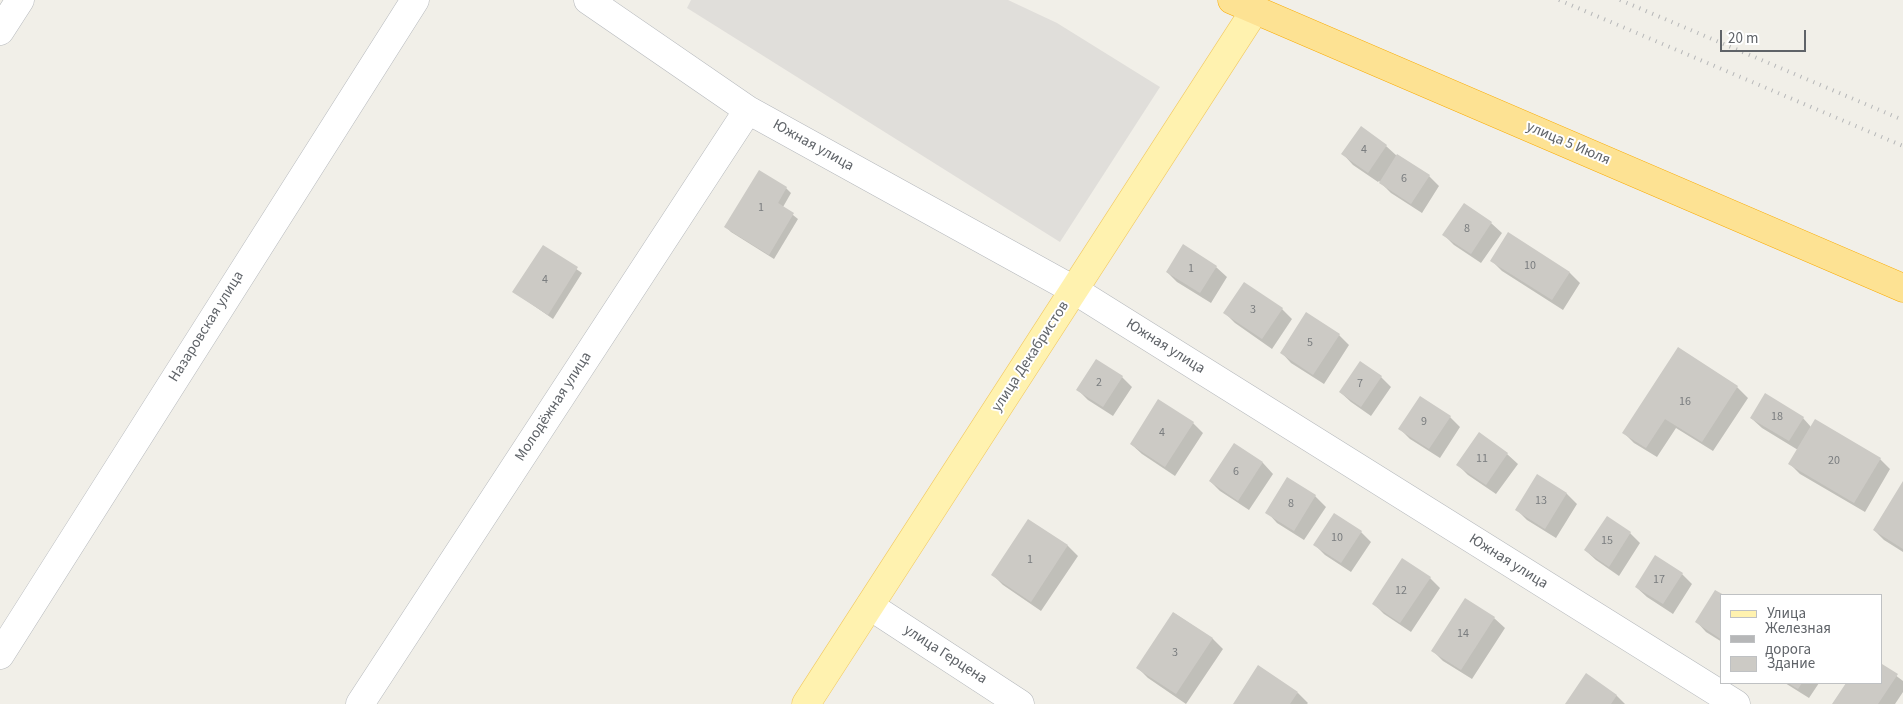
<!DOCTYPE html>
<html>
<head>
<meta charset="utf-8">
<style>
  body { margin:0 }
  #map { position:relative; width:1903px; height:704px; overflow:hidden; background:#f1efe8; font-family:"Source Sans 3",sans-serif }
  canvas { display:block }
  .legend { position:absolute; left:1720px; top:594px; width:162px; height:90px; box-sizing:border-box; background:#fff; border:1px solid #bfc1c3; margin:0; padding:6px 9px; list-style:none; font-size:15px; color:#5f6368 }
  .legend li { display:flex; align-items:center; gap:10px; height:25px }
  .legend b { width:25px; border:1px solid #bfc1c3 }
  .scale { position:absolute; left:1720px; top:30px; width:86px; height:22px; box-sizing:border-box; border:2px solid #5f6368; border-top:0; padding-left:6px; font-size:15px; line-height:18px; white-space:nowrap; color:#5f6368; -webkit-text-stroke:4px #fff; paint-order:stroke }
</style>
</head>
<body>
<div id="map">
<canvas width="1903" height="704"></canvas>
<ul class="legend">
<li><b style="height:6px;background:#fff2af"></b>Улица</li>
<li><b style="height:6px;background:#b6b7b8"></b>Железная дорога</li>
<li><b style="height:14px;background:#cccac5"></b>Здание</li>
</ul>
<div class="scale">20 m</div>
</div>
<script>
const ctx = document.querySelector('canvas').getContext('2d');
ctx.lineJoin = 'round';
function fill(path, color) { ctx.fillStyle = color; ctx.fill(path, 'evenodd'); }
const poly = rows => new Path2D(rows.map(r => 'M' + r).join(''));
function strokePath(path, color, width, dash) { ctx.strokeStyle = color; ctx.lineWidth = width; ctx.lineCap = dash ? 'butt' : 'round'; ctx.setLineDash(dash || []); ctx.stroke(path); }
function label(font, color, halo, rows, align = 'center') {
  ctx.font = font + ' "Source Sans 3",sans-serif'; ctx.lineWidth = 4; ctx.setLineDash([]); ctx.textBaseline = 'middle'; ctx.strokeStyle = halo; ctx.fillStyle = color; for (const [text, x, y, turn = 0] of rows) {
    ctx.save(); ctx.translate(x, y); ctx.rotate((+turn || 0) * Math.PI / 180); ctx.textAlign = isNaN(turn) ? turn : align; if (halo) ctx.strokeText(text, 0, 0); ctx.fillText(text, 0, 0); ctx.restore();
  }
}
fill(poly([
  [691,0,1008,0,1057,23,1160,87,1060,242,687,8]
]), '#e0deda');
fill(poly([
  [1386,146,1397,156,1429,176,1439,186,1422,213,1391,193,1379,181,1378,182,1353,165,1343,154],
  [759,172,786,188,791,193,783,207,798,219,774,259,731,232,726,227],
  [1464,205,1491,223,1502,233,1481,263,1454,245,1444,235],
  [1509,234,1570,273,1580,283,1563,310,1502,271,1492,261],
  [543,246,582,273,553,319,514,292],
  [1216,267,1227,277,1211,303,1177,282,1167,272],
  [1282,309,1292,319,1272,349,1235,323,1225,313],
  [1339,335,1349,345,1324,384,1291,363,1281,352],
  [1678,349,1737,387,1748,398,1713,451,1676,428,1657,457,1634,443,1624,433],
  [1122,377,1132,387,1113,416,1088,400,1078,390],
  [1381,377,1391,387,1371,416,1351,402,1340,392],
  [1450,417,1460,427,1440,458,1410,439,1400,429],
  [1751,418,1803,418,1811,427,1880,459,1890,469,1865,512,1800,474,1790,464,1798,450,1762,428],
  [1193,423,1203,433,1175,476,1142,454,1131,444],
  [1234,445,1263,463,1273,474,1249,510,1220,491,1210,481],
  [1507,454,1518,464,1496,494,1468,475,1458,465],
  [1538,476,1567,494,1577,504,1556,538,1527,520,1517,510],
  [1288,479,1315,496,1326,507,1304,540,1277,523,1267,512],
  [1903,484,1903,552,1884,540,1874,530],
  [1029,521,1068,546,1078,556,1041,611,1003,585,993,575],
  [1361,532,1371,542,1351,572,1325,555,1315,545],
  [1630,533,1640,543,1619,576,1596,560,1585,550],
  [1682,574,1692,584,1673,614,1647,597,1636,587],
  [1430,578,1440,588,1411,632,1384,614,1374,604],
  [1722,595,1722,642,1706,632,1696,621],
  [1174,613,1213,639,1223,649,1186,704,1148,678,1138,668],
  [1494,618,1505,628,1472,679,1443,661,1433,651],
  [1882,665,1903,681,1903,692,1895,704,1833,704,1847,683,1882,683],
  [1586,675,1617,696,1625,704,1566,704],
  [1785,683,1819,683,1809,698],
  [1298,693,1308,703,1307,704,1234,704]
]), '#0003');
fill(poly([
  [1361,126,1387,145,1368,173,1341,154],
  [1397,154,1430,175,1411,204,1379,183],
  [759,170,787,187,778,203,794,213,769,255,724,227],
  [1464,203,1492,222,1471,254,1442,235],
  [1508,232,1570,272,1552,300,1490,261],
  [1183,244,1217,266,1200,293,1166,272],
  [543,245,578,267,548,315,512,292],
  [1244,282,1283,308,1262,339,1223,313],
  [1306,312,1340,334,1313,375,1280,353],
  [1678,347,1738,386,1702,442,1665,419,1646,448,1622,433],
  [1096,359,1123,376,1103,407,1076,390],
  [1360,361,1382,376,1361,407,1339,392],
  [1765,393,1804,417,1789,441,1750,418],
  [1420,396,1451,416,1429,449,1398,429],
  [1158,399,1194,422,1165,467,1130,444],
  [1815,419,1881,458,1854,503,1788,464],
  [1479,432,1508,453,1486,485,1456,465],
  [1234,443,1263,462,1238,501,1209,481],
  [1537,474,1567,493,1545,529,1515,510],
  [1287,477,1316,495,1294,531,1265,513],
  [1903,481,1903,549,1873,530],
  [1334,513,1362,531,1341,563,1313,545],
  [1607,516,1631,532,1609,567,1584,550],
  [1028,519,1068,545,1031,602,991,575],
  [1655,555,1683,573,1663,604,1635,587],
  [1402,558,1431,577,1400,623,1372,604],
  [1715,590,1724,595,1722,595,1722,640,1695,622],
  [1465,598,1495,617,1461,670,1431,651],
  [1173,612,1213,638,1176,694,1136,668],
  [1882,664,1898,674,1878,704,1832,704,1846,683,1882,683],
  [1258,665,1298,692,1290,704,1233,704],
  [1586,673,1617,695,1611,704,1565,704],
  [1788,683,1802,683,1798,689]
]), '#cccac5');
const minor = poly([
  [588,0,748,110,1074,290,1736,704],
  [0,31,20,0],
  [870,606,1020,704],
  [0,655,415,0],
  [360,704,748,110]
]);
const major = poly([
  [806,704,1255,10]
]);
const highway = poly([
  [1232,0,1903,288]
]);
strokePath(minor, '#b5b8bc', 29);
strokePath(major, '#f2c960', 29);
strokePath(highway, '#f9ab00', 29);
strokePath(minor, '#fff', 28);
strokePath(major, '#fff2af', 28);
strokePath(highway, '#fde293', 28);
strokePath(poly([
  [1559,0,1903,146],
  [1620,0,1903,120]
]), '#b6b7b8', 4, [1, 6]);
label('12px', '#7a7d7f', null, [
  ["4",1364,150],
  ["6",1404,179],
  ["1",761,208],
  ["8",1467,229],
  ["10",1530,266],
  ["1",1191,269],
  ["4",545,280],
  ["3",1253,310],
  ["5",1310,343],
  ["2",1099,383],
  ["7",1360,384],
  ["16",1685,402],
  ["18",1777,417],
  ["9",1424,422],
  ["4",1162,433],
  ["11",1482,459],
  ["20",1834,461],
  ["6",1236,472],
  ["13",1541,501],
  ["8",1291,504],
  ["10",1337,538],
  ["15",1607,541],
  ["1",1030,560],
  ["17",1659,580],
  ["12",1401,591],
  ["14",1463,634],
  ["3",1175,653]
]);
label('15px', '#5f6368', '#fff', [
  ["улица 5 Июля",1568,144,23],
  ["Южная улица",813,146,29],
  ["Назаровская улица",207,327,-58],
  ["Южная улица",1165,347,32],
  ["улица Декабристов",1031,357,-57],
  ["Молодёжная улица",554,407,-57],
  ["Южная улица",1508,562,32],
  ["улица Герцена",945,655,33]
]);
</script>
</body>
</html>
